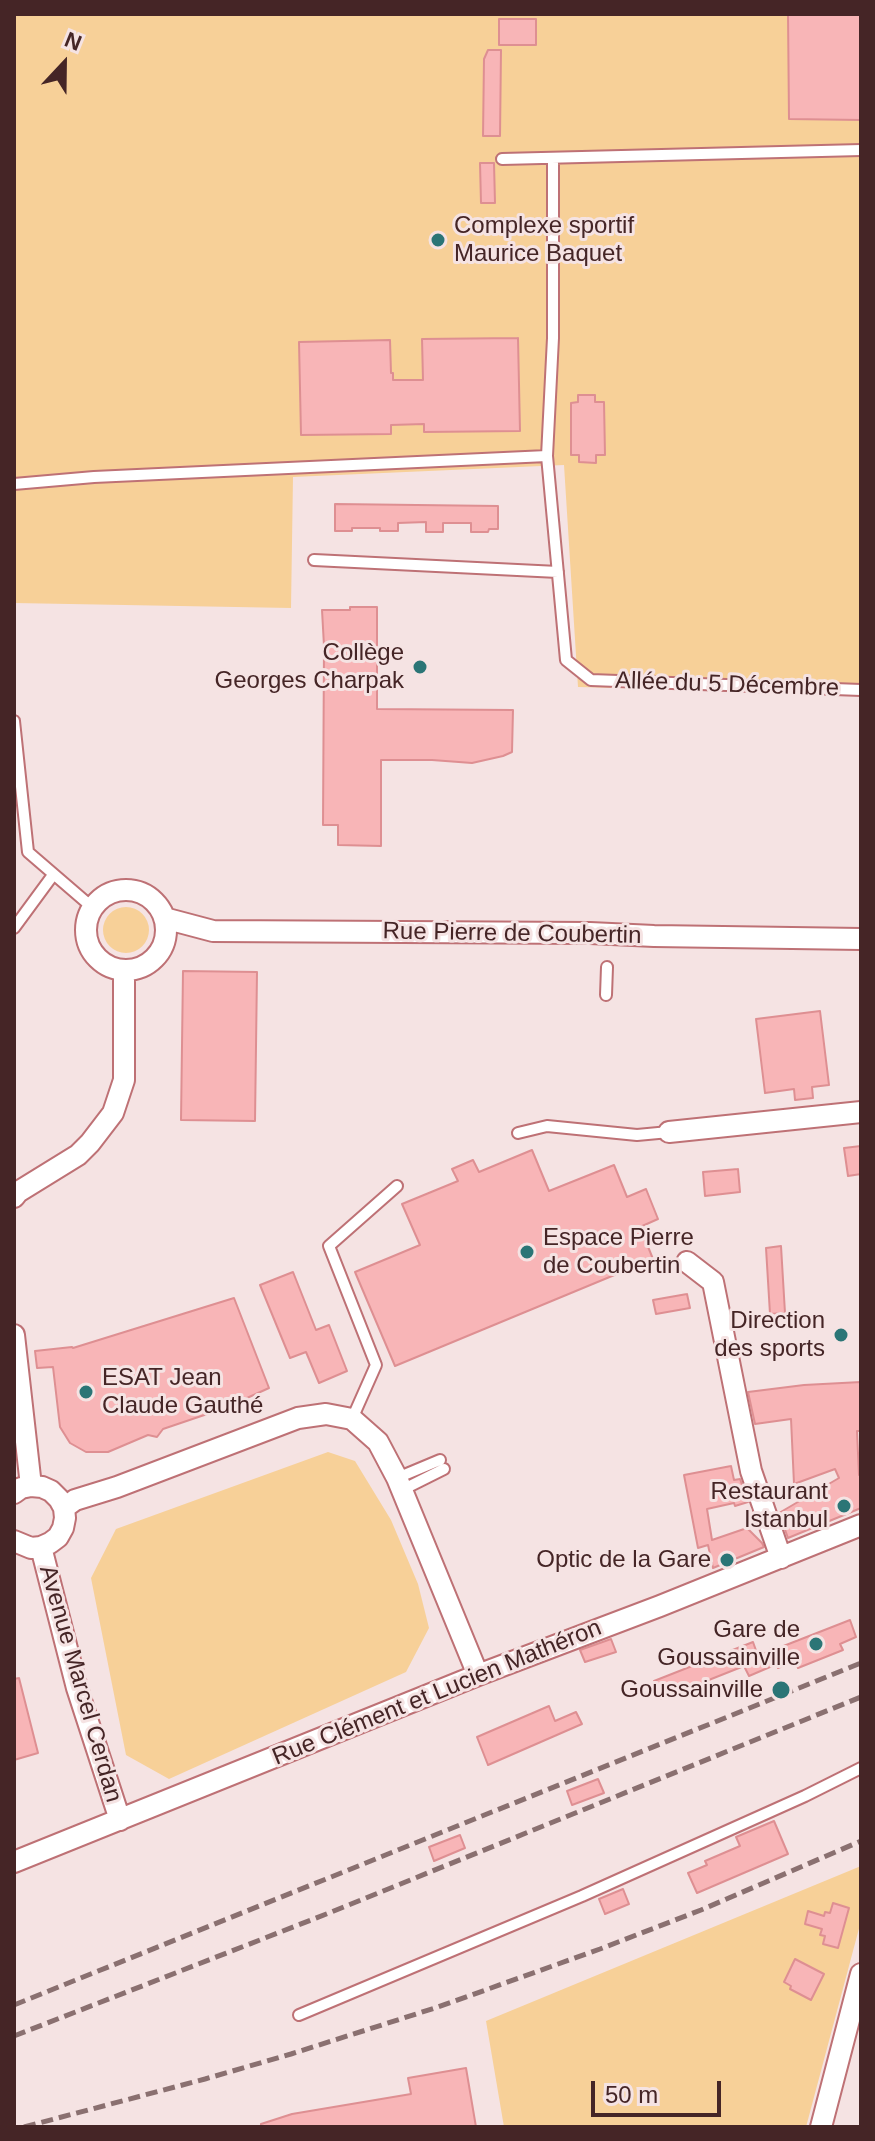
<!DOCTYPE html>
<html>
<head>
<meta charset="utf-8">
<style>
  body { margin:0 }
  #map { position:relative; width:875px; height:2141px; overflow:hidden; background:#f5e3e3; font-family:Helvetica,sans-serif }
  canvas { display:block }
  .frame { position:absolute; inset:0; border:16px solid #452526; pointer-events:none }
  .north { position:absolute; left:24px; top:24px; width:80px; height:80px; -webkit-text-stroke:6px #f5e3e3; paint-order:stroke; rotate:22deg; font-size:22px; font-weight:700; line-height:32px; text-align:center; color:#452526 }
  .north::after { content:''; display:block; margin:auto; width:28px; height:36px; background:#452526; clip-path:polygon(50% 0,100% 100%,50% 72%,0 100%) }
  .scale { position:absolute; left:591px; top:2081px; width:130px; height:36px; box-sizing:border-box; border:4px solid #452526; border-top:0; padding-left:10px; font-size:24px; line-height:28px; white-space:nowrap; color:#452526; -webkit-text-stroke:6px #f5e3e3; paint-order:stroke }
</style>
</head>
<body>
<div id="map">
<canvas width="875" height="2141"></canvas>
<div class="frame"></div>
<div class="north">N</div>
<div class="scale">50 m</div>
</div>
<script>
const ctx = document.querySelector('canvas').getContext('2d');
ctx.lineJoin = 'round';
function fill(path, color) { ctx.fillStyle = color; ctx.fill(path, 'evenodd'); }
const poly = rows => new Path2D(rows.map(r => 'M' + r).join(''));
function strokePath(path, color, width, dash) { ctx.strokeStyle = color; ctx.lineWidth = width; ctx.lineCap = dash ? 'butt' : 'round'; ctx.setLineDash(dash || []); ctx.stroke(path); }
function label(font, color, halo, rows, align = 'center') {
  ctx.font = font + ' Helvetica,sans-serif'; ctx.lineWidth = 6; ctx.setLineDash([]); ctx.textBaseline = 'middle'; ctx.strokeStyle = halo; ctx.fillStyle = color; for (const [text, x, y, turn = 0] of rows) {
    ctx.save(); ctx.translate(x, y); ctx.rotate((+turn || 0) * Math.PI / 180); ctx.textAlign = isNaN(turn) ? turn : align; if (halo) ctx.strokeText(text, 0, 0); ctx.fillText(text, 0, 0); ctx.restore();
  }
}
fill(poly([
  [14,14,861,14,861,694,578,687,564,465,293,477,291,608,14,603],
  '103 930a23 23 0 1 1 46 0a23 23 0 1 1-46 0Z',
  [328,1452,355,1461,391,1520,418,1584,429,1628,406,1672,169,1779,126,1755,91,1578,116,1529],
  [861,1866,861,1921,806,2127,504,2127,486,2021]
]), '#f7d098');
const building = poly([
  [788,14,861,14,861,120,789,119,788,14],
  [499,19,536,19,536,45,499,45,499,19],
  [488,50,501,50,500,136,483,136,484,59,488,50],
  [480,163,494,163,495,203,481,203,480,163],
  [518,338,520,431,424,432,424,424,391,425,391,434,301,435,299,342,390,340,391,373,393,373,393,380,423,380,422,339,518,338],
  [578,395,595,395,595,402,604,402,605,455,596,455,596,463,579,462,579,455,571,455,571,403,578,402,578,395],
  [335,504,498,506,498,529,489,529,488,532,471,532,471,523,443,523,443,532,426,532,426,522,398,523,398,531,380,531,380,528,352,528,352,531,335,531,335,504],
  [350,607,377,607,377,709,513,710,512,752,503,756,472,763,432,760,381,760,381,846,338,845,338,825,323,825,324,646,322,610,350,610,350,607],
  [183,971,257,972,255,1121,181,1120,183,971],
  [820,1011,829,1085,812,1087,813,1098,795,1100,794,1089,765,1093,756,1019,820,1011],
  [861,1146,861,1174,848,1176,844,1148,861,1146],
  [532,1150,549,1191,614,1165,627,1197,646,1189,658,1219,640,1227,653,1259,395,1366,355,1272,420,1245,402,1204,458,1181,452,1169,473,1160,479,1172,532,1150],
  [738,1169,740,1192,705,1196,703,1172,738,1169],
  [781,1246,785,1313,770,1314,766,1248,781,1246],
  [293,1272,316,1330,329,1325,347,1371,319,1383,306,1352,290,1358,260,1285,293,1272],
  [687,1294,690,1308,656,1314,653,1300,687,1294],
  [234,1298,269,1388,225,1408,163,1429,157,1437,148,1435,108,1452,86,1452,70,1443,60,1427,53,1367,37,1368,35,1351,72,1347,73,1348,234,1298],
  [861,1382,861,1431,857,1431,859,1475,861,1474,861,1508,788,1538,779,1513,839,1478,835,1469,794,1484,791,1419,755,1424,748,1392,804,1385,861,1382],
  [731,1466,734,1480,740,1479,748,1502,735,1506,734,1503,707,1509,712,1540,747,1528,762,1543,764,1547,713,1568,708,1545,698,1548,684,1475,731,1466],
  [850,1620,856,1637,840,1644,843,1650,798,1668,795,1661,778,1668,777,1664,749,1676,744,1666,661,1699,654,1681,753,1642,758,1656,850,1620],
  [611,1639,616,1652,585,1662,580,1650,611,1639],
  [19,1678,38,1753,14,1760,14,1679,19,1678],
  [549,1706,555,1721,576,1712,582,1724,488,1765,477,1737,549,1706],
  [598,1779,604,1793,572,1805,567,1791,598,1779],
  [774,1821,788,1854,697,1893,688,1873,707,1865,705,1861,740,1846,736,1837,774,1821],
  [460,1835,465,1848,434,1861,429,1847,460,1835],
  [623,1889,629,1904,605,1914,599,1899,623,1889],
  [833,1903,849,1908,838,1948,823,1944,825,1936,820,1935,822,1929,805,1924,808,1911,824,1916,825,1912,830,1913,833,1903],
  [795,1959,824,1974,811,2000,790,1989,791,1986,784,1982,795,1959],
  [466,2068,476,2127,261,2127,261,2124,292,2114,411,2094,408,2078,466,2068]
]);
fill(building, '#f8b5b7');
strokePath(building, '#de8f92', 2);
const lane = poly([
  [553,158,553,338,547,456,566,660,591,680,861,690],
  [502,159,861,150],
  [14,484,94,477,547,456],
  [314,560,558,572],
  [14,721,28,852,93,908],
  [14,928,53,875],
  [606,995,607,967],
  [518,1133,547,1126,637,1135,669,1132],
  [352,1419,376,1365,329,1246,397,1186],
  [397,1478,440,1460],
  [402,1490,444,1469],
  [299,2015,582,1896,805,1796,861,1768]
]);
const street = poly([
  '86 930a40 40 0 1 1 80 0a40 40 0 1 1-80 0Z',
  [164,918,213,931,590,933,654,936,861,939],
  [669,1132,861,1112],
  [14,1197,18,1192,78,1155,90,1143,113,1113,124,1080,124,970],
  [687,1262,713,1282,751,1471,781,1558],
  [14,1335,31,1486],
  [14,1493,21,1488,31,1486,42,1487,51,1491,59,1499,64,1508,65,1518,63,1528,58,1537,50,1543,41,1547,31,1548,14,1541],
  [64,1508,75,1500,117,1487,298,1418,326,1414,352,1419,378,1442,397,1478,478,1675],
  [41,1547,77,1688,120,1820],
  [14,1862,478,1675,660,1606,861,1525],
  [821,2127,861,1974]
]);
strokePath(lane, '#be7175', 14);
strokePath(street, '#be7175', 24);
strokePath(lane, '#fff', 10);
strokePath(street, '#fff', 20);
strokePath(poly([
  [14,2005,861,1663],
  [14,2036,329,1913,861,1697],
  [24,2127,205,2079,291,2054,438,2007,600,1949,701,1910,861,1841]
]), '#8a7070', 5, [12, 6]);
for (const [x, y, r, color] of [
  [438,240,8,"#2b7576"],
  [420,667,8,"#2b7576"],
  [527,1252,8,"#2b7576"],
  [841,1335,8,"#2b7576"],
  [86,1392,8,"#2b7576"],
  [844,1506,8,"#2b7576"],
  [727,1560,8,"#2b7576"],
  [816,1644,8,"#2b7576"],
  [781,1690,10,"#2b7576"]
]) { const dot = new Path2D(); dot.arc(x, y, r, 0, 2 * Math.PI); ctx.fillStyle = color; ctx.fill(dot); strokePath(dot, '#f5e3e3', 3); }
label('24px', '#452526', '#f5e3e3', [
  ["Complexe sportif",454,226,"left"],
  ["Maurice Baquet",454,254,"left"],
  ["Collège",404,653],
  ["Georges Charpak",404,681],
  ["Espace Pierre",543,1238,"left"],
  ["de Coubertin",543,1266,"left"],
  ["Direction",825,1321],
  ["des sports",825,1349],
  ["ESAT Jean",102,1378,"left"],
  ["Claude Gauthé",102,1406,"left"],
  ["Restaurant",828,1492],
  ["Istanbul",828,1520],
  ["Optic de la Gare",711,1560],
  ["Gare de",800,1630],
  ["Goussainville",800,1658],
  ["Goussainville",763,1690]
], 'right');
label('24px', '#452526', '#f5e3e3', [
  ["Allée du 5 Décembre",727,685,2],
  ["Rue Pierre de Coubertin",512,934,1],
  ["Avenue Marcel Cerdan",80,1684,74],
  ["Rue Clément et Lucien Mathéron",437,1693,-22]
]);
</script>
</body>
</html>
